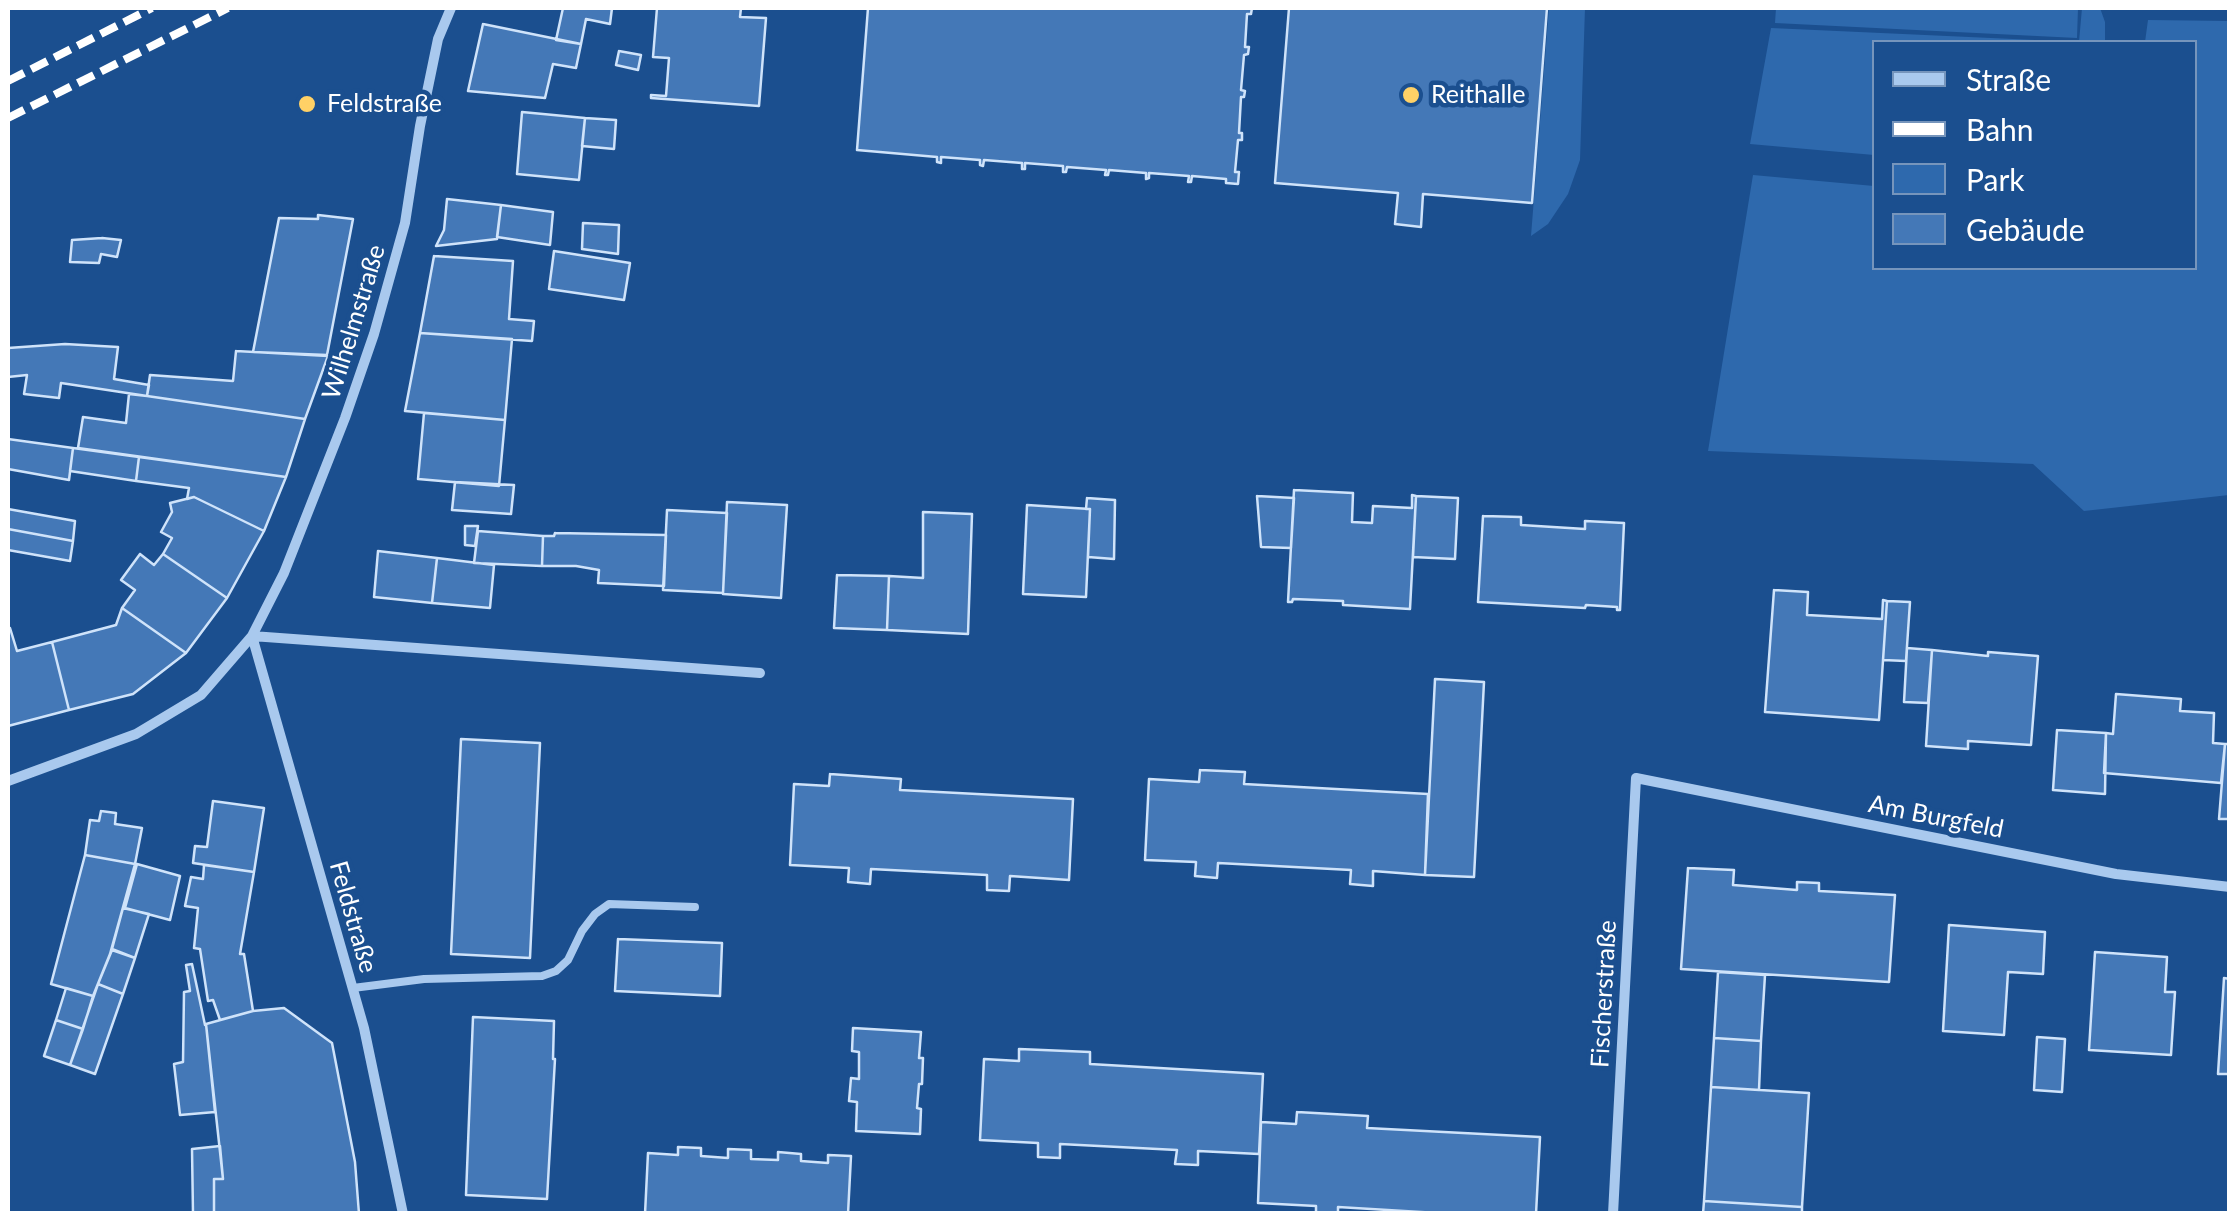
<!DOCTYPE html>
<html>
<head>
<meta charset="utf-8">
<style>
  body { margin:0 }
  #map { position:relative; width:2237px; height:1221px; overflow:hidden; background:#1b4f8f; font-family:Lato,sans-serif }
  canvas { display:block }
  .frame { position:absolute; inset:0; border:10px solid #fff; pointer-events:none }
  .legend { position:absolute; left:1872px; top:40px; width:325px; height:230px; box-sizing:border-box; background:#1b4f8f; border:2px solid #7695bc; margin:0; padding:12px 18px; list-style:none; font-size:30px; color:#fff }
  .legend li { display:flex; align-items:center; gap:20px; height:50px }
  .legend b { width:50px; border:2px solid #7695bc }
</style>
</head>
<body>
<div id="map">
<canvas width="2237" height="1221"></canvas>
<div class="frame"></div>
<ul class="legend">
<li><b style="height:12px;background:#a9c9ee"></b>Straße</li>
<li><b style="height:12px;background:#fff"></b>Bahn</li>
<li><b style="height:28px;background:#2e69ad"></b>Park</li>
<li><b style="height:28px;background:#4478b7"></b>Gebäude</li>
</ul>
</div>
<script>
const ctx = document.querySelector('canvas').getContext('2d');
ctx.lineJoin = 'round';
function fill(path, color) { ctx.fillStyle = color; ctx.fill(path, 'evenodd'); }
const poly = rows => new Path2D(rows.map(r => 'M' + r).join(''));
function strokePath(path, color, width, dash) { ctx.strokeStyle = color; ctx.lineWidth = width; ctx.lineCap = dash ? 'butt' : 'round'; ctx.setLineDash(dash || []); ctx.stroke(path); }
function label(font, color, halo, rows, align = 'center') {
  ctx.font = font + ' Lato,sans-serif'; ctx.lineWidth = 9; ctx.setLineDash([]); ctx.textBaseline = 'middle'; ctx.strokeStyle = halo; ctx.fillStyle = color; for (const [text, x, y, turn = 0] of rows) {
    ctx.save(); ctx.translate(x, y); ctx.rotate((+turn || 0) * Math.PI / 180); ctx.textAlign = isNaN(turn) ? turn : align; if (halo) ctx.strokeText(text, 0, 0); ctx.fillText(text, 0, 0); ctx.restore();
  }
}
fill(poly([
  [1549,8,1585,8,1580,160,1568,194,1548,224,1531,236],
  [1776,8,2078,8,2077,38,1775,23],
  [2082,8,2100,8,2105,22,2105,42,1874,42,1874,155,1750,144,1771,28,2079,42],
  [2148,20,2229,21,2229,495,2084,511,2033,464,1708,451,1753,175,1874,186,1874,268,2194,268,2194,42,2145,42]
]), '#2e69ad');
const building = poly([
  [563,8,612,8,610,24,586,19,581,44,556,40,563,8],
  [657,8,741,8,740,17,766,18,759,106,651,98,651,95,666,96,669,58,653,57,657,8],
  [868,8,1252,8,1251,14,1247,14,1245,47,1249,47,1248,54,1244,55,1241,90,1245,91,1244,97,1241,97,1239,133,1242,133,1242,140,1238,140,1235,172,1239,172,1238,184,1226,183,1226,179,1192,176,1191,182,1188,182,1189,176,1149,173,1149,178,1146,179,1146,173,1109,170,1108,175,1105,175,1106,170,1067,167,1066,172,1063,172,1063,166,1025,163,1025,169,1022,169,1022,163,984,160,983,166,980,165,980,160,941,157,941,163,937,162,937,157,857,150,868,8],
  [1289,8,1547,8,1532,203,1423,194,1421,227,1395,224,1398,193,1275,183,1289,8],
  [483,24,581,44,576,68,553,64,545,98,468,91,483,24],
  [619,51,641,55,638,70,616,65,619,51],
  [522,112,585,118,579,180,517,174,522,112],
  [585,118,616,120,614,149,582,146,585,118],
  [447,199,501,205,497,239,436,246,444,230,447,199],
  [501,205,553,212,550,245,497,237,501,205],
  [318,215,353,219,327,355,253,352,279,218,318,219,318,215],
  [583,223,619,225,618,254,582,249,583,223],
  [102,238,121,240,117,257,101,254,99,263,70,262,72,240,102,238],
  [554,251,630,263,624,300,549,289,554,251],
  [434,256,513,261,509,319,534,321,532,341,420,333,434,256],
  [420,333,512,339,505,420,405,411,420,333],
  [65,344,118,347,114,379,149,385,147,396,61,383,59,398,24,394,27,375,8,377,8,348,65,344],
  [236,351,328,356,305,419,147,396,150,375,233,381,236,351],
  [129,394,147,396,305,419,286,477,78,448,83,417,126,423,129,394],
  [424,413,505,420,499,486,418,479,424,413],
  [8,439,73,448,69,480,8,469,8,439],
  [73,448,139,457,136,481,70,471,73,448],
  [139,457,286,477,264,531,194,497,187,499,189,488,136,481,139,457],
  [455,482,514,485,511,514,452,510,455,482],
  [1294,490,1353,493,1352,522,1372,523,1373,506,1412,508,1412,495,1416,496,1410,609,1343,605,1343,601,1293,599,1292,602,1288,602,1294,490],
  [1257,496,1294,498,1291,548,1261,547,1257,496],
  [1416,496,1458,498,1455,559,1413,557,1416,496],
  [194,497,264,531,227,598,163,554,172,538,161,532,172,512,170,503,194,497],
  [1087,498,1115,500,1114,559,1088,557,1090,509,1086,509,1087,498],
  [727,502,787,505,781,598,723,594,727,502],
  [1027,505,1090,509,1086,597,1023,594,1027,505],
  [8,509,75,521,73,541,8,529,8,509],
  [667,510,727,513,723,593,663,590,667,510],
  [923,512,972,514,968,634,887,630,889,576,923,578,923,512],
  [1483,516,1521,517,1521,525,1585,529,1585,521,1624,523,1620,610,1617,610,1617,607,1586,605,1585,608,1478,602,1483,516],
  [465,526,478,526,475,546,465,545,465,526],
  [8,529,73,541,70,561,8,550,8,529],
  [478,531,543,536,542,566,474,563,478,531],
  [555,533,666,535,664,586,598,583,599,570,576,566,542,566,543,536,554,536,555,533],
  [378,551,437,558,432,603,374,597,378,551],
  [140,554,154,565,163,554,227,598,186,653,122,608,135,590,121,580,140,554],
  [437,558,494,565,490,608,432,603,437,558],
  [837,575,889,576,887,630,834,628,837,575],
  [1774,590,1808,592,1807,615,1882,619,1883,600,1887,601,1879,720,1765,712,1774,590],
  [1887,601,1910,602,1906,661,1883,660,1887,601],
  [122,608,186,653,133,694,69,710,52,642,116,625,122,608],
  [10,628,17,651,52,642,69,710,8,726,8,629,10,628],
  [1907,648,1932,650,1928,703,1904,702,1907,648],
  [1932,650,1988,656,1988,652,2038,656,2031,745,1968,741,1968,749,1926,746,1932,650],
  [1435,679,1484,682,1474,877,1425,875,1435,679],
  [2116,694,2181,699,2180,711,2214,713,2213,743,2225,744,2221,783,2104,773,2106,733,2113,734,2116,694],
  [2057,730,2106,733,2105,794,2053,790,2057,730],
  [461,739,540,743,530,958,451,954,461,739],
  [2225,744,2230,744,2230,819,2219,819,2225,744],
  [1200,770,1245,772,1244,784,1428,794,1425,875,1373,871,1373,886,1350,884,1351,870,1218,863,1217,878,1195,876,1196,862,1145,860,1149,779,1199,782,1200,770],
  [830,774,901,779,900,790,1073,799,1069,880,1010,876,1009,891,987,890,987,875,871,869,870,884,848,882,849,868,790,865,794,784,829,786,830,774],
  [213,801,264,808,254,872,193,863,195,846,207,847,213,801],
  [101,811,116,813,115,824,142,828,135,864,85,855,90,820,99,821,101,811],
  [85,855,135,864,110,954,93,996,51,984,85,855],
  [137,864,180,876,170,920,125,908,137,864],
  [204,865,254,872,240,954,244,954,253,1011,220,1020,213,1000,208,1001,200,949,194,948,198,908,185,906,191,877,203,879,204,865],
  [1688,868,1734,870,1733,885,1797,890,1797,882,1819,883,1819,891,1895,895,1889,982,1681,969,1688,868],
  [123,908,149,914,135,958,112,949,123,908],
  [1949,925,2045,932,2043,974,2008,972,2004,1035,1943,1031,1949,925],
  [618,939,722,943,720,996,615,991,618,939],
  [112,950,135,958,123,994,98,984,112,950],
  [2095,952,2167,957,2165,992,2175,992,2171,1055,2089,1050,2095,952],
  [192,964,205,1025,206,1024,215,1112,180,1115,174,1064,183,1062,184,992,190,991,186,965,192,964],
  [1718,972,1765,975,1761,1041,1714,1038,1718,972],
  [2224,978,2230,979,2230,1074,2218,1074,2224,978],
  [98,984,123,994,95,1074,70,1065,98,984],
  [66,988,93,996,83,1029,56,1020,66,988],
  [284,1008,332,1043,355,1162,359,1214,214,1214,214,1179,223,1179,206,1024,253,1011,284,1008],
  [473,1017,554,1021,553,1059,555,1059,547,1199,466,1195,473,1017],
  [56,1020,83,1029,70,1065,44,1056,56,1020],
  [853,1028,921,1032,919,1058,923,1058,922,1084,919,1084,917,1108,921,1109,920,1134,856,1131,857,1102,849,1101,851,1078,859,1079,859,1052,852,1051,853,1028],
  [2037,1037,2065,1039,2062,1092,2034,1090,2037,1037],
  [1714,1038,1761,1041,1759,1090,1711,1087,1714,1038],
  [1019,1049,1090,1052,1090,1064,1263,1074,1259,1154,1198,1151,1198,1165,1175,1164,1177,1150,1060,1144,1060,1158,1038,1157,1038,1143,980,1140,984,1059,1019,1061,1019,1049],
  [1711,1087,1809,1093,1802,1207,1704,1201,1711,1087],
  [1297,1112,1368,1116,1367,1128,1540,1137,1536,1214,1454,1214,1338,1207,1338,1214,1316,1214,1316,1206,1258,1203,1261,1122,1296,1124,1297,1112],
  [220,1146,223,1179,214,1179,214,1214,193,1214,192,1149,220,1146],
  [678,1147,701,1148,701,1156,728,1158,728,1149,751,1150,751,1159,778,1160,778,1152,801,1154,801,1161,828,1163,828,1155,851,1156,848,1214,645,1214,648,1153,678,1155,678,1147],
  [1704,1201,1802,1207,1802,1214,1703,1214,1704,1201]
]);
fill(building, '#4478b7');
strokePath(building, '#cfe3fa', 2.5);
strokePath(poly([
  [353,988,424,979,542,976,556,971,568,960,582,931,595,914,609,904,695,907]
]), '#a9c9ee', 8);
strokePath(poly([
  [8,781,136,734,201,695,252,636,284,573,345,418,374,334,405,223,420,126,438,39,451,8],
  [403,1214,364,1028,252,636,760,673],
  [1613,1214,1636,778,2116,874,2230,887]
]), '#a9c9ee', 10);
strokePath(poly([
  [8,81,152,8],
  [8,118,228,8]
]), '#fff', 8, [18, 8]);
for (const [x, y, r, color] of [
  [1411,95,10,"#ffd166"],
  [307,104,10,"#ffd166"]
]) { const dot = new Path2D(); dot.arc(x, y, r, 0, 2 * Math.PI); ctx.fillStyle = color; ctx.fill(dot); strokePath(dot, '#1b4f8f', 4); }
label('25px', '#fff', '#1b4f8f', [
  ["Reithalle",1431,95],
  ["Feldstraße",327,104]
], 'left');
label('25px', '#fff', '#1b4f8f', [
  ["Wilhelmstraße",354,322,-73],
  ["Am Burgfeld",1936,817,11],
  ["Feldstraße",353,917,74],
  ["Fischerstraße",1604,994,-87]
]);
</script>
</body>
</html>
